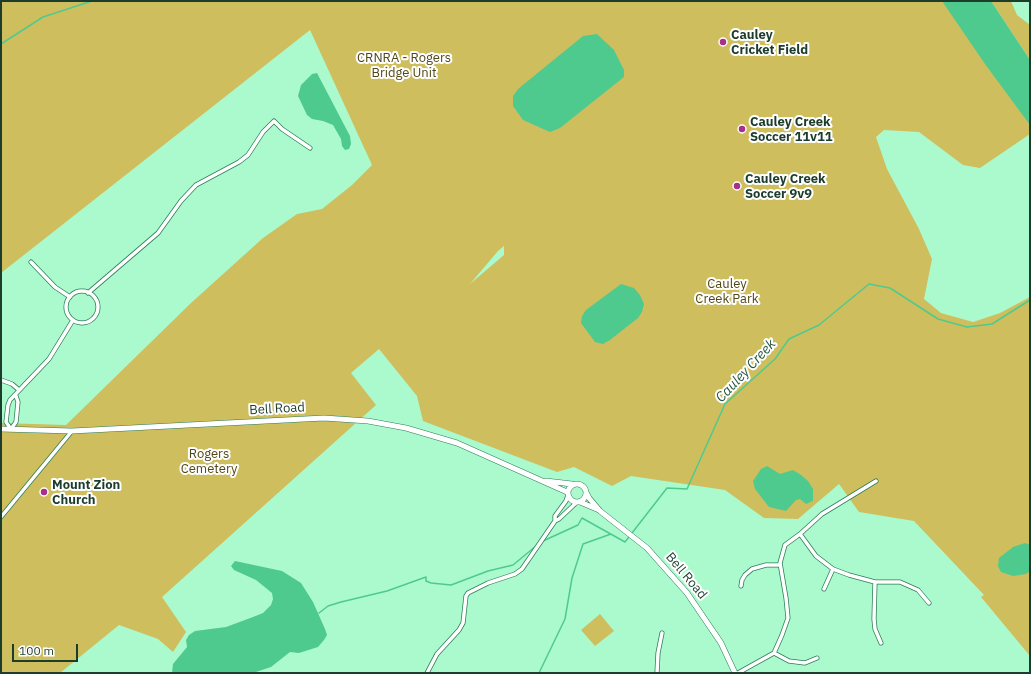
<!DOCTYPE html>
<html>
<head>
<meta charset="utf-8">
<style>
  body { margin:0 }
  #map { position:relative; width:1031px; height:674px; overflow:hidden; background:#abface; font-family:"IBM Plex Sans",sans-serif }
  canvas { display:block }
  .frame { position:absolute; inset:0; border:2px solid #1c3c2c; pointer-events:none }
  .scale { position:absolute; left:12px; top:644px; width:66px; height:18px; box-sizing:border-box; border:2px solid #1c3c2c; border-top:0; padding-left:5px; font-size:12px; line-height:14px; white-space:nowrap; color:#1c3c2c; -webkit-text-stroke:3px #fff; paint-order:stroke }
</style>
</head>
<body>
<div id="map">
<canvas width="1031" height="674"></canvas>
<div class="frame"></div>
<div class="scale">100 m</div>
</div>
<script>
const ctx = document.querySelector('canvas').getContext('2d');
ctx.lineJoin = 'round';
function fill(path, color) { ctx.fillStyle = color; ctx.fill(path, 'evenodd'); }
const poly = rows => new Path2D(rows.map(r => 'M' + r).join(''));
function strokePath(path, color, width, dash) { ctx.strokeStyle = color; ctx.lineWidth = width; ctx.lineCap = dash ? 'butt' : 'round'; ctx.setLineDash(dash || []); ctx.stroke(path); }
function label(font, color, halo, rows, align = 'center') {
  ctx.font = font + ' "IBM Plex Sans",sans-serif'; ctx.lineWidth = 4; ctx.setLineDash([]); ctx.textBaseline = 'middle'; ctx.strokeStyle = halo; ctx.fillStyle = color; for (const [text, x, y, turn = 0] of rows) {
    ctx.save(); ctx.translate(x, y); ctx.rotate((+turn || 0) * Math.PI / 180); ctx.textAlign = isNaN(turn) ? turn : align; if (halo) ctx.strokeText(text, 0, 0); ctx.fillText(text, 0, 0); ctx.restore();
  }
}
fill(poly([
  [1,1,947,1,1030,118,1030,134,980,168,963,165,919,132,884,130,876,137,887,169,919,229,932,259,924,299,941,313,973,322,1000,313,1030,297,1030,656,981,597,984,595,914,521,859,512,839,484,798,519,764,518,725,490,631,476,612,486,574,467,557,472,423,421,417,396,379,349,351,373,376,405,162,597,186,632,173,652,158,639,119,625,60,673,1,673,1,423,66,425,191,303,263,238,297,214,322,209,352,185,372,165,310,30,1,273],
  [504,246,504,255,470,284,498,251],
  [991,1,1011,1,1017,15,1030,25,1030,60],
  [600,614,614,631,595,646,581,630]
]), '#cfbe5e');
fill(poly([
  [942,1,991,1,1030,60,1030,125,985,64],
  [597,34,614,50,624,70,624,77,560,128,550,132,523,120,513,106,513,96,518,89,583,36],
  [317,73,350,136,351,144,349,149,345,150,342,146,341,139,333,125,323,121,312,119,307,115,298,96,301,85,312,74],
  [621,284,634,288,640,295,644,304,642,312,638,318,610,340,603,344,595,342,581,323,582,316,586,310],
  [767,466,780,474,793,470,801,475,808,481,813,489,813,501,806,504,800,499,796,500,786,511,769,507,755,489,753,481,761,469],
  [1025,543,1030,545,1030,571,1026,574,1013,576,1001,572,998,566,999,558,1013,547],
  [235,561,282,571,301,583,313,602,325,629,327,635,324,640,318,647,299,653,290,652,271,667,253,673,172,673,173,664,187,647,186,640,189,635,195,631,226,627,253,617,263,613,271,605,273,599,272,593,256,580,234,570,231,566]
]), '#4eca8f');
strokePath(poly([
  [1,44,43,17,92,1],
  [543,541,578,525,582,518,625,542,667,488,687,489,725,404,775,359,789,339,819,325,869,284,890,288,938,319,967,327,992,324,1030,300],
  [319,613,328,606,341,602,387,591,426,577,426,581,431,583,451,585,488,571,513,565,536,546],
  [539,673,565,619,572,578,583,544,611,534]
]), '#4eca8f', 1.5);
const street = poly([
  [31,262,55,287,70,297],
  '66 307a16 16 0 1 1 32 0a16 16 0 1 1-32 0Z',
  [88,293,158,233,181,201,196,185,239,162,248,155,263,132,274,121,282,129,310,148],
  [1,380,12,384,19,390],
  [16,396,18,402,16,422,11,429,6,422,8,405,10,400,49,359,73,320],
  [1,517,72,431],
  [555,521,559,519,577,502],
  [800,534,816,556,833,569,849,575,875,582,900,582,918,590,929,603],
  [875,582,874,619,875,629,881,643],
  [741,586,742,580,745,575,752,569,766,565,780,565],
  [824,589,833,569],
  [774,653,789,661,805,663,817,658],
  [427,673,437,654,459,630,463,623,466,596,468,593,488,583,515,574,522,569,555,521,555,516,566,501,568,495],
  [657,673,658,653,662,633],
  [738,673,774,653,782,635,788,618,786,598,780,563,785,545,800,534,822,514,876,481]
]);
const secondary = poly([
  [1,429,72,431,324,418,368,421,406,428,457,443,567,492],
  [546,481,572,484],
  '568 493a9 9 0 1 1 18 0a9 9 0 1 1-18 0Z',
  [586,492,589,498,600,511,647,548,687,593,721,643,735,673],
  [580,502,599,510]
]);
strokePath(street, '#2d7c57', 5);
strokePath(secondary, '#2d7c57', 6);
strokePath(street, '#fff', 3.5);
strokePath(secondary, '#fff', 5);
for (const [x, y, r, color] of [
  [723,42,4,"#a7318a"],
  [742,129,4,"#a7318a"],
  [737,186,4,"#a7318a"],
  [44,492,4,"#a7318a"]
]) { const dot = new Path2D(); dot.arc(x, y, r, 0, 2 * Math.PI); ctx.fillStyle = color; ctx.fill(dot); strokePath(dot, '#fff', 1.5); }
label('bold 13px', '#1c3c2c', '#fff', [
  ["Cauley",731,35],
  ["Cricket Field",731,50],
  ["Cauley Creek",750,122],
  ["Soccer 11v11",750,137],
  ["Cauley Creek",745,179],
  ["Soccer 9v9",745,194],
  ["Mount Zion",52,485],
  ["Church",52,500]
], 'left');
label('13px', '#514818', '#fff', [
  ["CRNRA - Rogers",404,58],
  ["Bridge Unit",404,73],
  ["Cauley",727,284],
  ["Creek Park",727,299],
  ["Rogers",209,454],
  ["Cemetery",209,469]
]);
label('13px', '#1c3c2c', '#fff', [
  ["Bell Road",277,409,-3],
  ["Bell Road",686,576,50]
]);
label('italic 14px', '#26573f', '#fff', [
  ["Cauley Creek",746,371,-47]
]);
</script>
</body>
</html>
